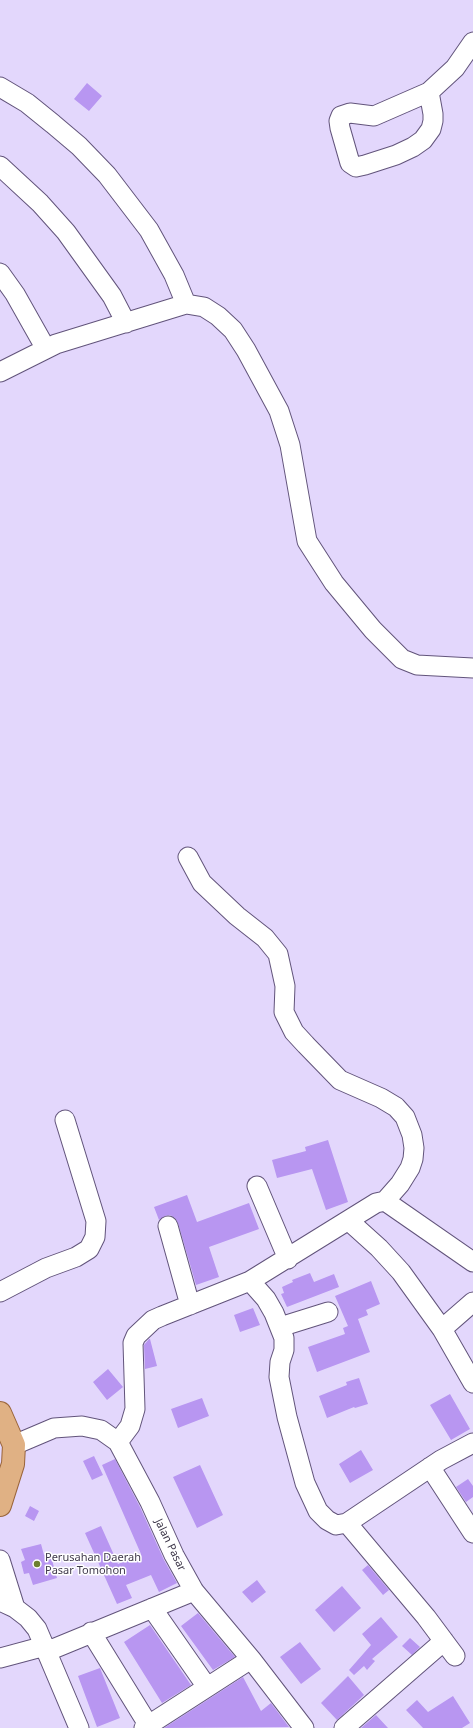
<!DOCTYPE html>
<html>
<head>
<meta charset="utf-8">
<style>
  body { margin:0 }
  canvas { display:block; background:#e3d7fc }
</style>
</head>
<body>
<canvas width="473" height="1728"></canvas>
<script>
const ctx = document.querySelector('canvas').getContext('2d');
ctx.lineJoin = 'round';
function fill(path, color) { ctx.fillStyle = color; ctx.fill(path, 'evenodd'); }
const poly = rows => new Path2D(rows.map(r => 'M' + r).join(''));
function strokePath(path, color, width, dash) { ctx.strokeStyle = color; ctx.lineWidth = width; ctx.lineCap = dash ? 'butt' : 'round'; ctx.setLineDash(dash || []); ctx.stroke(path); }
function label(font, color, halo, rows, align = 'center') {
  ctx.font = font + ' "Noto Sans",sans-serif'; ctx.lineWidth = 3; ctx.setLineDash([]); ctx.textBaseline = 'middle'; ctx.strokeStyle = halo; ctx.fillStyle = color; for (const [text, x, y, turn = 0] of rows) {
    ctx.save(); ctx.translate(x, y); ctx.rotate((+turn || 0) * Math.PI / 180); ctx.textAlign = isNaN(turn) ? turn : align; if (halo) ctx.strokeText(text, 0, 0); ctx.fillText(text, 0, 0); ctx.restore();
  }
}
fill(poly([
  [87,83,102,96,89,111,74,99],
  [328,1140,348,1202,326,1210,312,1169,277,1178,272,1160,306,1151,305,1147],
  [187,1195,197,1222,249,1203,259,1229,209,1247,219,1277,196,1285,178,1223,175,1218,170,1215,165,1216,159,1220,154,1207],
  [310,1273,314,1282,334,1274,339,1287,287,1307,281,1294,284,1293,282,1287,293,1282,292,1280],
  [371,1281,380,1304,366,1310,368,1315,358,1319,370,1352,317,1372,308,1347,345,1334,343,1328,348,1326,335,1296],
  [253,1308,260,1325,240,1332,234,1315],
  [149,1339,150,1339,157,1366,145,1369,144,1345],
  [108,1369,123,1387,107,1400,93,1382],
  [359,1378,368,1404,355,1408,354,1407,327,1418,319,1396,347,1385,346,1382],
  [450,1394,470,1429,451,1440,430,1405],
  [202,1398,209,1416,178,1428,171,1409],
  [361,1450,373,1470,350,1483,339,1464],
  [94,1456,103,1475,92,1480,83,1461],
  [115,1459,140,1507,164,1560,177,1583,159,1592,151,1575,126,1585,132,1598,117,1604,85,1533,101,1526,118,1564,141,1554,102,1465],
  [200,1465,223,1515,197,1528,173,1477],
  [468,1479,473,1486,473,1497,466,1502,456,1487],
  [30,1506,39,1511,34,1521,25,1516],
  [41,1544,44,1555,50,1553,57,1578,33,1585,29,1573,24,1574,21,1562,25,1560,21,1549],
  [368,1565,389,1590,383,1595,362,1570],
  [257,1580,266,1592,252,1603,242,1592],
  [342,1586,361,1608,334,1632,315,1610],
  [198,1613,235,1657,213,1670,181,1626],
  [381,1617,398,1637,372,1659,375,1661,367,1670,364,1666,354,1675,349,1670,371,1645,362,1634],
  [150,1625,191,1685,162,1703,124,1642],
  [410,1638,420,1647,412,1655,402,1646],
  [300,1642,321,1669,301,1684,280,1657],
  [100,1668,120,1718,97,1727,78,1676],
  [348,1676,364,1695,337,1720,321,1703],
  [243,1677,261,1711,271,1703,289,1727,164,1728],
  [453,1696,470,1723,462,1728,423,1728,406,1710,417,1700,428,1712],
  [376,1715,388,1728,361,1728]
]), '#b896f1');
const minor = poly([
  [0,87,27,103,53,124,79,146,107,175,149,230,174,275,186,304],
  [429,92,433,114,433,121,431,129,423,140,413,147,396,155,365,165,356,167,350,163,340,128,339,121,341,116,350,113,374,116,429,92],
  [429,92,455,68,473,42],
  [0,166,40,203,66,232,112,296,126,323],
  [0,273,15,294,46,349],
  [0,372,56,344,186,304,204,307,218,316,233,330,246,350,279,411,290,445,307,541,334,583,373,630,402,659,417,665,473,668],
  [188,857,202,883,237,916,265,938,278,954,285,986,284,1012,294,1032,306,1045,340,1080,381,1098,396,1107,405,1117,412,1135,414,1148,413,1159,410,1168,400,1184,385,1201],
  [257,1186,288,1259],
  [349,1221,379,1248,401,1272,442,1329],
  [168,1226,190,1305],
  [250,1281,376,1203,385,1201,473,1262],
  [0,1292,46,1268,76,1257,89,1249,95,1237,96,1221,65,1120],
  [473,1302,442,1329,473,1383],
  [280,1327,328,1312],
  [118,1442,130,1426,135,1409,133,1343,136,1336,153,1320,162,1316,250,1281,266,1299,274,1313,284,1338,284,1350,280,1362,279,1377,287,1417,305,1483,318,1511,327,1520,336,1525,347,1523,441,1460,473,1443],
  [14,1445,54,1428,82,1426,101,1430,118,1442,150,1502,174,1555,194,1591,251,1659,304,1728],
  [430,1467,473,1533],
  [347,1523,426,1617,455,1656],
  [0,1560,15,1608],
  [0,1601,15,1608,28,1618,37,1629,79,1728],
  [152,1608,207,1687],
  [91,1632,149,1726],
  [48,1651,194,1591],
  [0,1658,45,1646],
  [144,1728,251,1659],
  [344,1728,444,1641]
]);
const major = poly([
  [0,1413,14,1445,13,1464,0,1505]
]);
strokePath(minor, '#62547b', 21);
strokePath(major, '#9a653b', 24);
strokePath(minor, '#fff', 19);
strokePath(major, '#e0b184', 22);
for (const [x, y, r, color] of [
  [37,1564,4,"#6d7f2e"]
]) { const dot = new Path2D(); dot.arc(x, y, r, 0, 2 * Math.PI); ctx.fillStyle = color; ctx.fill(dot); strokePath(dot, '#fff', 1.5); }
label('11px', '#3f394b', '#fff', [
  ["Jalan Pasar",170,1545,64]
]);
label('11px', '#3f394b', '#fff', [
  ["Perusahan Daerah",45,1558],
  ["Pasar Tomohon",45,1571]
], 'left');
</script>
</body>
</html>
